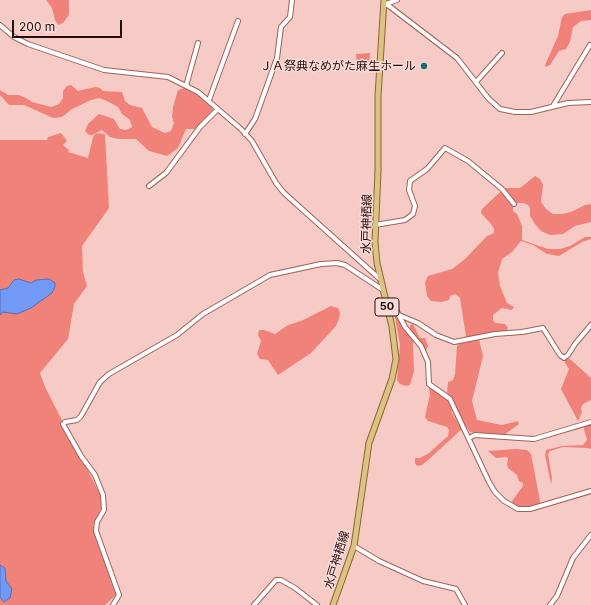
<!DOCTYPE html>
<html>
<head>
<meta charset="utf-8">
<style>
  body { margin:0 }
  #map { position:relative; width:591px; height:605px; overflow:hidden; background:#f6cac5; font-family:Inter,sans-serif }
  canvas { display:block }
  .scale { position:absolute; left:12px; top:20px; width:110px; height:18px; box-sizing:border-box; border:2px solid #260d0c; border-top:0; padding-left:5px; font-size:12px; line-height:14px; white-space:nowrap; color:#260d0c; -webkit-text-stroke:3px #f9dbd8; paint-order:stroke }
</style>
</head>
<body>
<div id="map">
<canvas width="591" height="605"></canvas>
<div class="scale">200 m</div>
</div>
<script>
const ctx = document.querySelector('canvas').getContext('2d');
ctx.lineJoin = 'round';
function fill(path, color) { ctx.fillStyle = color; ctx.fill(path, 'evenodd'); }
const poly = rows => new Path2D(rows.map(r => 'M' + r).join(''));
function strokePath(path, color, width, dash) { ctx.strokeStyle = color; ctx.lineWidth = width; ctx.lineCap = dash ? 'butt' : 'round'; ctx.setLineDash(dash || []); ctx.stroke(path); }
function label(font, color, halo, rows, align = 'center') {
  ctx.font = font + ' Inter,"Noto Sans JP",sans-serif'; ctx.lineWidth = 3; ctx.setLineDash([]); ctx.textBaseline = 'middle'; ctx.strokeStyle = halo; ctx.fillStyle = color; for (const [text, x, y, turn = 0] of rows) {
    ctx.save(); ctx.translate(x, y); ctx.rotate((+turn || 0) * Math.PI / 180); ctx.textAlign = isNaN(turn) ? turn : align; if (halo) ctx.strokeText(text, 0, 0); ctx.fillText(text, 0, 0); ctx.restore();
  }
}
fill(poly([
  [46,0,69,0,69,15,63,23,58,25,55,20,52,8],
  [591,10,591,20,581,21,573,27,570,42,566,49,559,51,550,65,546,67,545,65,558,36,562,17,565,14],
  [370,53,369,64,357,69,356,54],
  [71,85,78,91,95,87,100,88,103,91,122,92,125,101,130,105,142,108,152,127,165,133,171,131,174,123,172,117,173,107,178,90,184,88,204,99,212,108,213,111,196,129,186,129,178,148,167,156,149,151,136,139,118,139,110,137,102,130,92,135,89,135,85,131,88,124,99,114,114,119,120,129,126,130,132,127,130,120,122,114,118,107,107,101,99,98,91,100,72,109,62,117,53,118,24,105,9,105,0,95,0,90,8,95,19,95,26,98,32,102,51,107,59,104,63,98,63,91,67,86],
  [61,133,67,141,63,145,69,150,68,152,88,158,93,137,96,133,105,134,109,208,82,246,83,272,87,286,74,304,68,339,40,373,45,387,104,502,93,525,116,595,105,605,0,605,0,140,47,140,48,137],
  [535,176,540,179,543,185,541,202,546,209,553,214,562,214,571,212,585,205,591,204,591,222,575,226,563,234,550,235,541,231,535,224,530,216,530,208,528,205,524,203,516,203,513,205,513,211,517,214,522,226,522,240,548,249,560,249,570,246,585,237,591,237,591,239,582,242,559,256,547,254,533,245,521,241,512,252,502,259,498,273,500,286,507,303,514,307,512,310,502,308,493,315,493,320,495,323,505,324,508,328,506,331,478,335,483,356,472,401,477,420,502,425,518,421,519,424,504,435,470,432,457,414,447,392,448,382,453,380,455,374,457,346,466,336,460,298,455,294,450,296,449,300,442,302,431,301,427,296,425,282,428,276,452,269,465,259,487,236,494,233,494,229,491,224,481,213,482,209,499,193,506,188,520,188],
  [331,306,338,308,340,313,339,319,336,326,311,353,278,375,268,360,260,359,257,354,261,341,258,335,259,330,264,330,275,334,288,325,301,321],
  [394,312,399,319,402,328,410,331,410,325,413,324,420,338,425,338,428,346,426,351,413,339,414,371,410,385,406,386,400,384,397,380,400,345],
  [567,359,570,359,591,378,591,400,583,404,581,408,582,412,578,421,561,389,569,369,565,363,565,360],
  [431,387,446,397,451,403,452,413,462,429,427,461,422,465,417,466,415,463,415,458,420,458,429,453,448,436,449,430,447,427,428,421,425,417,430,394,429,388],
  [591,423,591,449,588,448,563,447,550,451,548,454,552,478,551,484,545,455,546,450,562,446,583,445,587,440,584,429,585,425],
  [516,449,527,450,531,454,540,501,540,504,535,506,520,507,513,504,512,501,523,486,523,483,519,481,517,475,508,468,507,465,508,459,507,457,496,458,488,451]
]), '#f0827a');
const water = poly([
  [19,279,31,283,36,280,49,279,55,283,55,287,52,293,31,308,17,314,3,312,0,315,0,290,8,288,14,280,19,279],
  [0,565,5,568,6,581,12,589,10,598,4,602,0,597,0,565]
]);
fill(water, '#7199f5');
strokePath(water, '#5a6faf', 1);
const minor = poly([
  [384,4,389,6,457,58,488,98,500,109,515,112,531,112,568,103,591,102],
  [386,4,397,0],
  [0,25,14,37,28,44,104,70,168,77,198,92,241,129,252,141,276,183,284,193,381,280],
  [476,82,502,53],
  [186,86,198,43],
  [209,100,238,21],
  [553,106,590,45],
  [245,134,255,119,277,58,281,27,290,17,292,0],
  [149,186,166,173,200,127,218,109],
  [375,225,405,220,413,214,415,206,409,190,410,181,427,169,445,148,468,161,502,189,514,204],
  [386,303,394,306,405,327,421,346,428,362,429,384,450,399,489,482,495,492,504,501,518,509,530,509,591,491],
  [399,315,418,323,436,335,454,342,495,334,522,332,543,328,560,355,564,358,568,355,575,344,591,325],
  [65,422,77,420,81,416,100,382,109,374,177,335,203,314,270,275,321,264,337,263,345,265,383,290],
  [63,424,81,456,95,475,103,495,104,510,97,522,96,531,119,595,113,605],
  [469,438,475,435,534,439,591,422],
  [354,546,379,561,423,581,456,589,465,605],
  [254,605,276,580,281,580,295,588,317,605],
  [550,605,557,596,573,558,591,535]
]);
const major = poly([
  [333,605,354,546,369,443,392,379,396,359,392,327,377,263,375,242,378,170,378,96,384,0]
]);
strokePath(minor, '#a0605a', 6);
strokePath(major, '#8d6927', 7);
strokePath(minor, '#fff', 4);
strokePath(major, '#dcc286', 5);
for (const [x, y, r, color] of [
  [424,66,4,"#1f6a72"]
]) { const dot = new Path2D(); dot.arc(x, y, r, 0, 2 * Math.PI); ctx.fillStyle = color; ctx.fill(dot); strokePath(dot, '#f9dbd8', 1.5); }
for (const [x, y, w] of [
  [387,307,24]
]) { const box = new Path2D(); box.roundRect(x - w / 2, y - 9, w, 18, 3); ctx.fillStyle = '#f9dbd8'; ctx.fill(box); strokePath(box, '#260d0c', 1); }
label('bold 11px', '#260d0c', null, [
  ["50",387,307]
]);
label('12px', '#260d0c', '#f9dbd8', [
  ["ＪＡ祭典なめがた麻生ホール",416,66]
], 'right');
label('12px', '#260d0c', '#f9dbd8', [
  ["水戸神栖線",367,224,-89],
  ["水戸神栖線",337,560,-73]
]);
</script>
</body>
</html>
